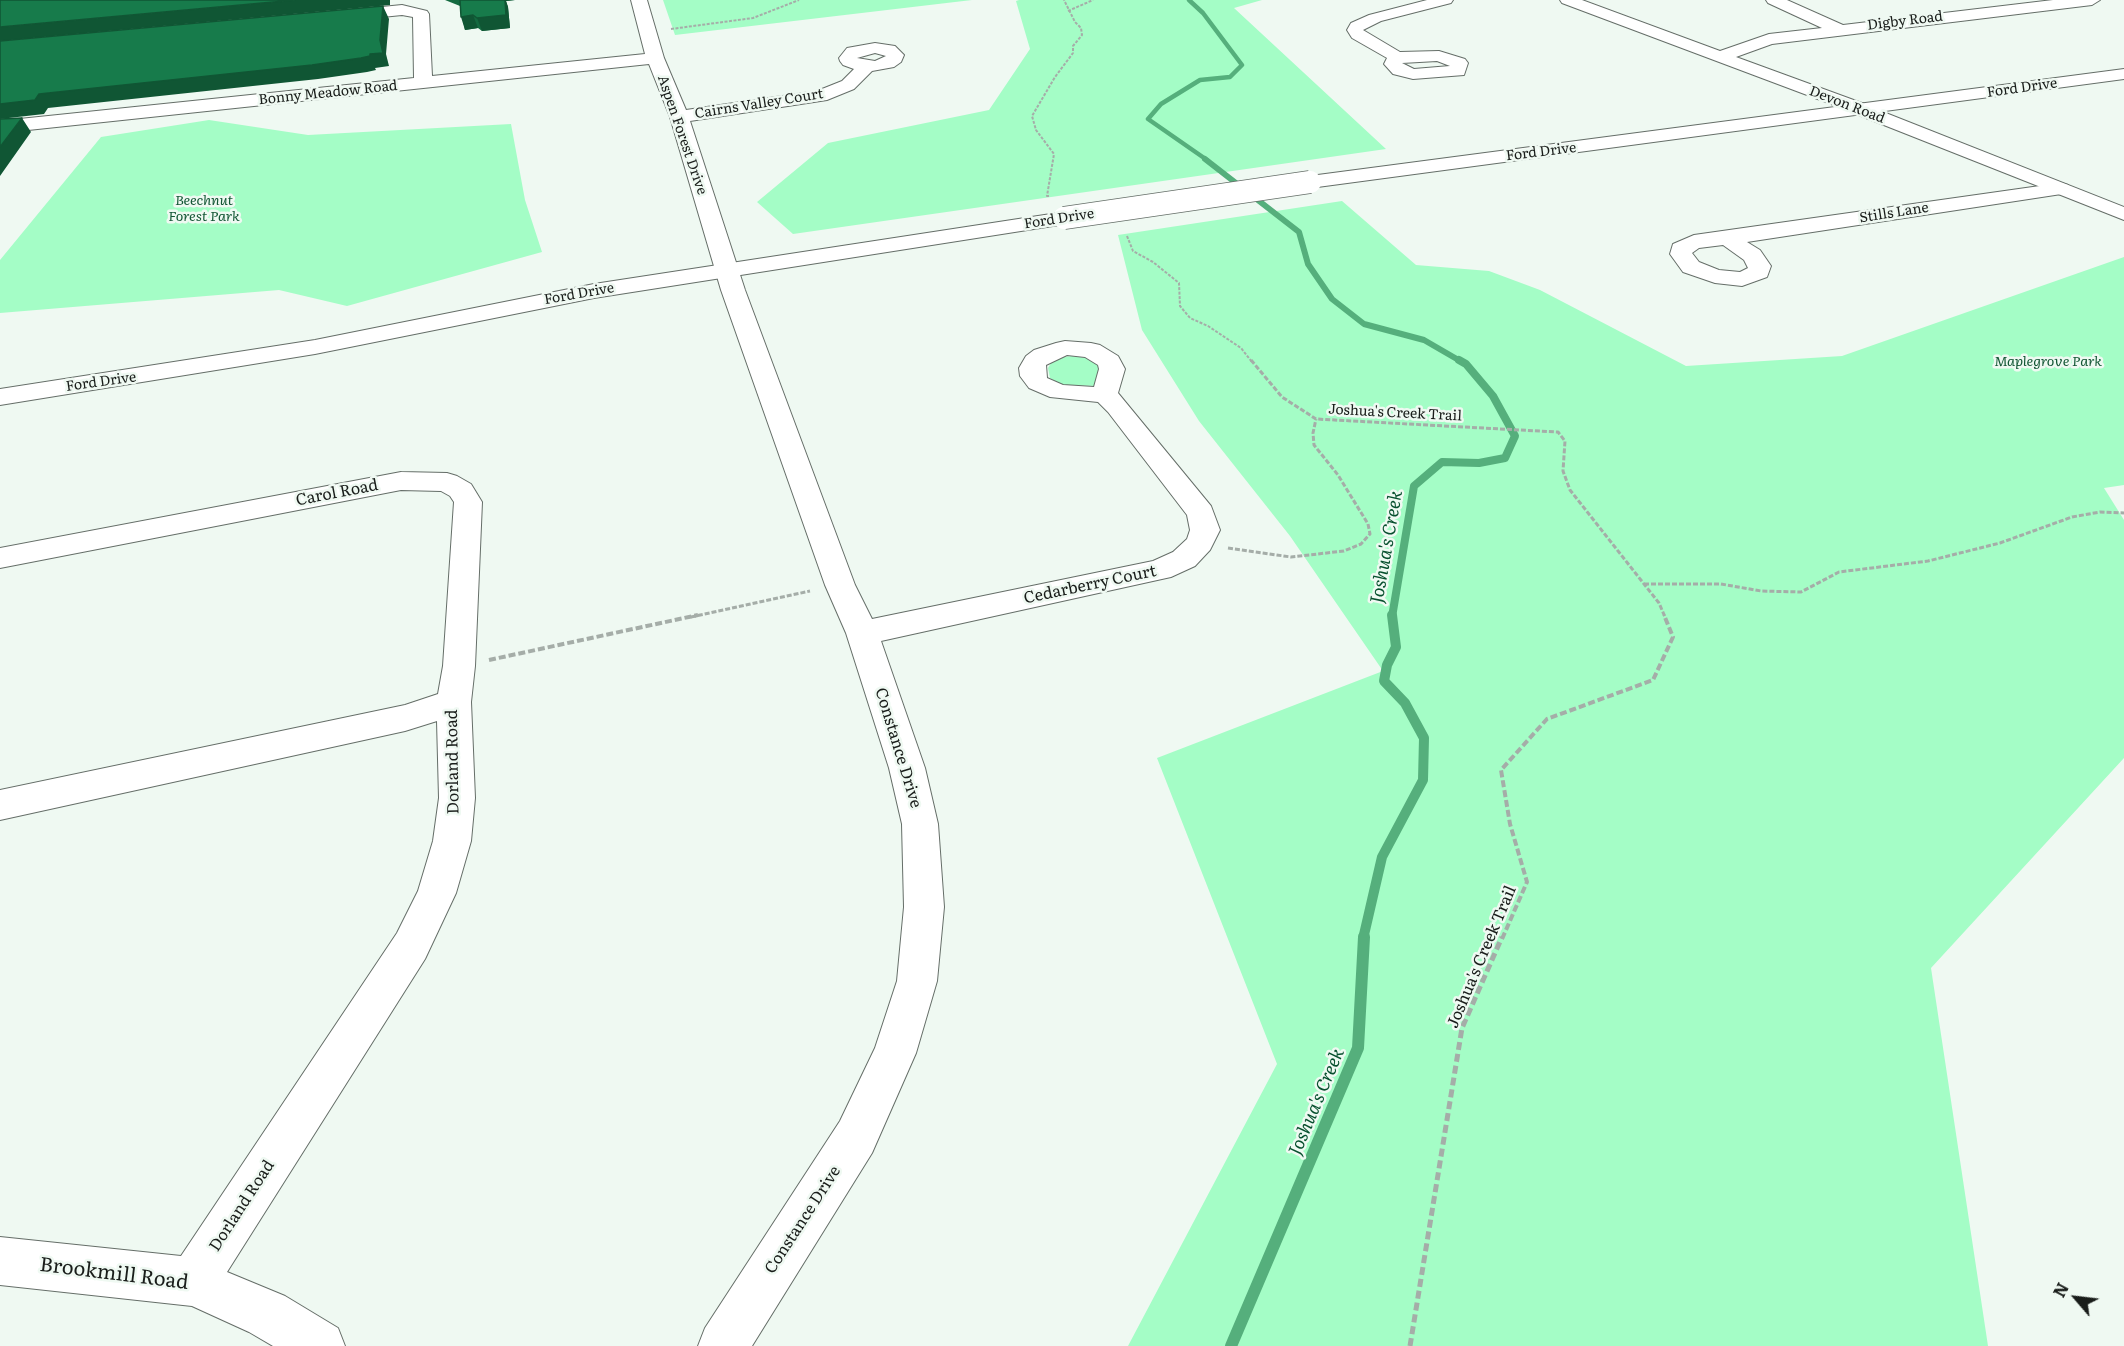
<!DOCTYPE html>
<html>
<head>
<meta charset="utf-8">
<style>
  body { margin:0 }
  #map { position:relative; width:2124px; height:1346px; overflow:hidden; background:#eff9f2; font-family:Literata,serif }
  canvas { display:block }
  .north { position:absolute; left:2046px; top:1268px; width:60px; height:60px; -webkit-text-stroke:4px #eff9f2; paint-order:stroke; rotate:298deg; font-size:16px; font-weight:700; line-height:24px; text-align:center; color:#191d1a }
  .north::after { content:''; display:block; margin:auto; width:21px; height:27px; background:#191d1a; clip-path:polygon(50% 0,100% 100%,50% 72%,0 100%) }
</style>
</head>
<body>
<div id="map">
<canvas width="2124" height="1346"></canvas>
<div class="north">N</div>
</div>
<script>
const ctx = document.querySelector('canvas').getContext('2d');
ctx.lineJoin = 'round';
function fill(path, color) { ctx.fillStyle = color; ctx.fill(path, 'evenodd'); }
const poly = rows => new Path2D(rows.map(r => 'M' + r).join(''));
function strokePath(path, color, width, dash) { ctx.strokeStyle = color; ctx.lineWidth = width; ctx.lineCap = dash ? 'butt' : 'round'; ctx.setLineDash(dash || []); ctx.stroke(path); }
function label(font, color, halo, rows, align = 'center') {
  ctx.font = font + ' Literata,serif'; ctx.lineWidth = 5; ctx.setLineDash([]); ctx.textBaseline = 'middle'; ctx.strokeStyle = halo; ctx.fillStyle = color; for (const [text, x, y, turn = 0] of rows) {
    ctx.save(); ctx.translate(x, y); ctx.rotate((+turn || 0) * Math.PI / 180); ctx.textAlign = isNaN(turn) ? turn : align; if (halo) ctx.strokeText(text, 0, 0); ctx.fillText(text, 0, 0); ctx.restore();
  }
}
fill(poly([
  [663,0,972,0,675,35],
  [1019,0,1262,0,1234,8,1386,149,793,234,757,202,828,143,989,110,1030,49,1016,1],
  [209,120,308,135,511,124,525,200,542,252,347,306,279,290,0,313,0,260,101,137],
  [1342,201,1416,265,1489,271,1540,290,1686,366,1842,356,2124,257,2124,485,2104,488,2124,520,2124,758,1931,968,1988,1346,1128,1346,1277,1064,1157,758,1383,671,1290,536,1199,421,1142,330,1118,235],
  [1072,356,1088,358,1099,366,1101,371,1096,386,1063,385,1050,378,1048,368,1051,363,1063,357]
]), '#a4fdc6');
strokePath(poly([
  [1189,0,1203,13,1242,65,1230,77,1200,80,1161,104,1148,119,1207,160]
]), '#55af7c', 4.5);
strokePath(poly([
  [1205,159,1299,232,1308,264,1332,299,1364,324,1424,340,1462,362]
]), '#55af7c', 6);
strokePath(poly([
  [1392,617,1414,486,1442,462,1479,463,1505,458,1515,436,1493,396,1466,364,1459,360]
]), '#55af7c', 8);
strokePath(poly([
  [1363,939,1382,857,1423,780,1424,738,1405,703,1384,681,1387,665,1396,647,1392,615]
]), '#55af7c', 10);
strokePath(poly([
  [1231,1346,1358,1048,1364,937]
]), '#55af7c', 12);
const minor = poly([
  [631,0,647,0,664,58,686,110,817,91,842,81,854,69,843,65,840,61,839,58,847,48,875,43,895,46,904,55,901,62,894,67,872,71,854,89,827,100,690,121,745,290,855,585,872,619,1153,561,1173,552,1187,539,1190,530,1187,515,1108,412,1098,402,1050,397,1029,388,1020,376,1019,368,1026,356,1034,350,1056,343,1065,341,1091,343,1100,345,1118,356,1125,369,1118,393,1211,506,1220,530,1210,550,1195,566,1171,577,881,641,925,768,938,824,944,907,937,981,916,1053,872,1153,752,1346,698,1346,705,1328,840,1121,875,1048,897,981,904,907,902,824,889,768,846,633,825,585,721,290,670,117,649,64,0,133,0,121,414,78,413,17,402,15,342,21,336,19,334,16,342,11,402,5,427,11,429,14,432,76,645,54,631,0],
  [875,53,886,56,875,61,857,58,875,53],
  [1067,355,1085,357,1098,365,1099,369,1094,387,1063,385,1047,378,1046,365,1067,355],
  [1427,0,1453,0,1451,3,1381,21,1363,30,1400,52,1439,51,1465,59,1468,63,1464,75,1413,79,1393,74,1384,64,1387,58,1352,38,1347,30,1351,23,1369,15,1427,0],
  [1437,61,1450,66,1414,69,1402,63,1437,61],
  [1560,0,1582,0,1720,51,1769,34,1822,28,1768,3,1766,0,1787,0,1843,25,2053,0,2100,0,2092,5,1772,44,1736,57,1870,106,1872,110,1870,114,1863,116,1562,3,1560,0],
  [2061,183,2068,185,2071,189,2068,193,1747,242,1760,250,1771,266,1767,277,1742,286,1715,283,1683,272,1670,254,1673,244,1694,235,2061,183],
  [1723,245,1744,260,1748,268,1740,272,1719,270,1699,262,1692,253,1699,248,1723,245],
  [401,472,447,473,457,476,471,484,482,502,475,666,471,702,475,798,471,841,456,893,425,959,227,1272,285,1296,338,1328,345,1346,273,1346,249,1332,192,1306,0,1285,0,1237,181,1256,397,933,418,891,433,841,439,798,437,721,405,731,0,820,0,790,405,705,438,694,443,666,454,502,450,496,441,491,401,490,0,568,0,548,401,472]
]);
const tertiary = poly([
  [1863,104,2124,207,2124,220,1856,114,1854,110,1856,106,1863,104]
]);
const secondary = poly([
  [2124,69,2124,79,1310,188,1303,186,1300,182,1303,178,1310,176,2124,69],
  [1064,212,1072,213,1075,218,1072,223,594,298,315,354,0,405,0,389,315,340,594,284,1064,212]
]);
strokePath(minor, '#656e68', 2);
strokePath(tertiary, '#656e68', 2);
strokePath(secondary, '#656e68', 2);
strokePath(poly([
  [1068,11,1093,0],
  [671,29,753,18,799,0],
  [1049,196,1047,196,1054,154,1036,130,1032,116,1055,77,1073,53,1073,46,1082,35,1081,28,1075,22,1064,0],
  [1127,236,1133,251,1153,262,1179,283,1180,306,1190,318,1208,326,1241,348,1252,362]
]), '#a5ada8', 2, [3, 1.5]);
strokePath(poly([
  [1251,360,1282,397,1316,419,1558,432,1565,441,1563,471,1570,490,1659,603,1665,617],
  [1228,548,1291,557,1344,551,1361,544,1370,534,1368,524,1338,475,1314,445,1313,433,1316,419],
  [1644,584,1721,584,1761,591,1801,592,1839,572,1928,561,2000,543,2072,517,2100,512,2124,513],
  [691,617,810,591]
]), '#a5ada8', 3, [5, 2]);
strokePath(poly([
  [489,660,698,615],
  [1502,939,1527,882,1510,824,1501,770,1547,719,1653,680,1673,637,1664,615]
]), '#a5ada8', 4, [7, 3]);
strokePath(poly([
  [1410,1346,1462,1028,1502,937]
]), '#a5ada8', 5, [8, 4]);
fill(minor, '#fff');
fill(tertiary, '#fff');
fill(secondary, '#fff');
const secondaryBridge = poly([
  [1064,218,1310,182]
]);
strokePath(secondaryBridge, '#656e68', 24, []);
strokePath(secondaryBridge, '#fff', 22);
fill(poly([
  [445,0,515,0,506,1,508,7,510,28,482,31,478,28,465,30,460,6]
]), '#146a40');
fill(poly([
  [295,0,390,0,390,5,0,41,0,27],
  [504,0,515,0,506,1,508,7,510,28,482,31,477,18],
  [383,6,389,19,386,54,389,66,375,68,376,70,367,72,318,79,48,108,44,114,0,119,0,104,39,94,370,54,380,40],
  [473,15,478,28,465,30,461,17],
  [22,118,31,132,0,176,0,147]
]), '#105634');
const building = poly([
  [0,0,295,0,0,27,0,0],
  [460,0,505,0,506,15,477,18,473,15,461,17,460,0],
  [383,6,380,40,383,53,370,54,370,56,361,58,312,65,39,94,35,100,0,104,0,41,383,6],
  [22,118,0,147,0,119,22,118]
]);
fill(building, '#177b4b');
strokePath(building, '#105634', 1.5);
label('14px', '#191d1a', '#eff9f2', [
  ["Digby Road",1905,21,-7],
  ["Ford Drive",2022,88,-8],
  ["Bonny Meadow Road",328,93,-6],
  ["Cairns Valley Court",759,104,-9],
  ["Devon Road",1847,105,21],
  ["Aspen Forest Drive",682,135,71],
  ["Ford Drive",1541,152,-7],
  ["Stills Lane",1894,213,-9],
  ["Ford Drive",1059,219,-9],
  ["Ford Drive",579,294,-10],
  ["Ford Drive",101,382,-8],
  ["Joshua's Creek Trail",1395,413,3]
]);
label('italic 14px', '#125634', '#eff9f2', [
  ["Beechnut",204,201],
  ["Forest Park",204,217],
  ["Maplegrove Park",2048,362]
]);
label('16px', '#191d1a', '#eff9f2', [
  ["Carol Road",337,493,-11],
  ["Cedarberry Court",1090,585,-12],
  ["Constance Drive",898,748,73],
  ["Dorland Road",453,762,-91],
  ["Joshua's Creek Trail",1482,957,-67],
  ["Dorland Road",242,1206,-57],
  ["Constance Drive",803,1220,-57]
]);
label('italic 18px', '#07502e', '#eff9f2', [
  ["Joshua's Creek",1387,547,-80],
  ["Joshua's Creek",1317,1102,-67]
]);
label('20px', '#191d1a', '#eff9f2', [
  ["Brookmill Road",114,1274,7]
]);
</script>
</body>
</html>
